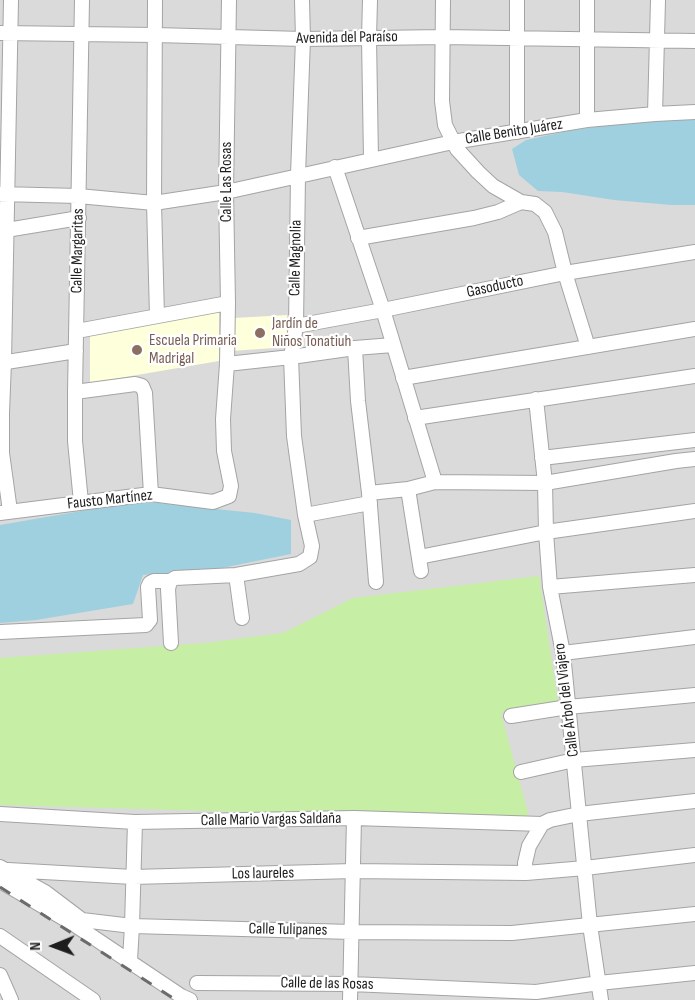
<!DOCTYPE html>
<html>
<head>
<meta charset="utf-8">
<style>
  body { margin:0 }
  #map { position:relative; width:695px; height:1000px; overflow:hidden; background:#efebe2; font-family:"Sofia Sans Condensed",sans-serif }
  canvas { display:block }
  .north { position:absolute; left:24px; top:916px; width:60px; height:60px; -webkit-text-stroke:4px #fff; paint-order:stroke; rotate:269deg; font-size:16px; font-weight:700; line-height:24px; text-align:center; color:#1d1d1d }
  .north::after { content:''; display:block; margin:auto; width:21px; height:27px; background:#1d1d1d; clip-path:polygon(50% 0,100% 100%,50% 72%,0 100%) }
</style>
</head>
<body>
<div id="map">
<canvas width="695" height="1000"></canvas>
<div class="north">N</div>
</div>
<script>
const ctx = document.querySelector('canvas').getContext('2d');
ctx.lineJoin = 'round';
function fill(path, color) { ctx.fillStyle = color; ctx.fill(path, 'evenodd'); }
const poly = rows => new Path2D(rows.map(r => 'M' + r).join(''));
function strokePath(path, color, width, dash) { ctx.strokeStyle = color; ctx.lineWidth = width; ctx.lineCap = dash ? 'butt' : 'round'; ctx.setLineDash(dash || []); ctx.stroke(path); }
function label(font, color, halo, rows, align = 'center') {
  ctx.font = font + ' "Sofia Sans Condensed",sans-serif'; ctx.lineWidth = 4.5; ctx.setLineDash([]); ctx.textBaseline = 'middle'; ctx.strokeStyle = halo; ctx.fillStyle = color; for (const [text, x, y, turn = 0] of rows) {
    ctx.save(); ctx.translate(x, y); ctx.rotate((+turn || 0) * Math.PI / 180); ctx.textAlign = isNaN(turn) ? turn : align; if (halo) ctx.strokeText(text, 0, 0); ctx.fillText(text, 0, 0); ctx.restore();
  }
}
fill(poly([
  [0,0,695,0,695,1000,0,1000]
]), '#dbdada');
fill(poly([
  [219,310,219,361,90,383,90,332],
  [287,315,289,347,231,351,234,318]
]), '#feffdb');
fill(poly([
  [539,576,558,702,501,713,530,820,0,805,0,658,204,643,283,633,353,598]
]), '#c6eea4');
fill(poly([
  [695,118,695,205,671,205,614,200,562,192,538,191,519,175,512,149,526,140,568,131,642,120],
  [139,501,255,513,291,520,291,554,222,568,143,575,133,604,36,620,0,623,0,525]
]), '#9fd0e0');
const minor = poly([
  [155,0,154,203,157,316],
  [370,0,369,38,371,159],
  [443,0,442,101,445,125,457,149,478,172,493,186,521,202,535,204,545,212,555,232,565,273,588,347],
  [587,0,587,120],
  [0,33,155,35,303,39,443,37,695,41],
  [655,114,658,0],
  [517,132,517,0],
  [335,167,383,310,435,482],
  [0,194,78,196,154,203,226,192,453,142,587,120,655,114,695,112],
  [0,231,79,218],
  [358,238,474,218,498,212,521,202],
  [296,326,383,310,565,273,695,252],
  [77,331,228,303],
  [355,348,358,401,369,493,376,582],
  [0,363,76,351],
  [227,364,291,357,355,348,393,345],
  [403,378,695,329],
  [75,392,135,384,142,386,145,393,151,494],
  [536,399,545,483,546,532,550,587,563,653,590,925,601,1000],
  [415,418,695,376],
  [542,458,695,440],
  [408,489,421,571],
  [369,493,408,489,435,482,545,483,676,461,695,459],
  [81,502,75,441,75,392,82,0],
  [10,511,2,453,2,413,4,362,11,0],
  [0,513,151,494,213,502,229,496,231,486,224,451,223,419,227,364,228,303,226,192,229,0],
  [305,515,370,503],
  [419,557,546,532,695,511],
  [236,575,242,618],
  [170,581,168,589,171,643],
  [550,587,695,575],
  [0,632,146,625,150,620,148,587,150,583,154,581,170,581,175,578,236,575,299,564,310,557,312,546,305,515,294,436,291,357,296,326,298,175,303,39,302,0],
  [563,653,695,637],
  [511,716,568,707,695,695],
  [521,772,574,760,695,750],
  [0,814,135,822,354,818,542,824],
  [0,867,45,892,82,920,132,926,352,932,512,933,695,914],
  [8,870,133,877,353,871,526,873,585,868,695,855],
  [526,873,525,863,529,846,542,824,550,820,579,814,695,801],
  [0,881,75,925,181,996,190,1000],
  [0,936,93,1000],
  [130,960,132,926,135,822],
  [0,975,11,1000],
  [197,983,351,984,536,992,599,983,695,973],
  [350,1000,354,818]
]);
strokePath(minor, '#a4a4a4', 16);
strokePath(minor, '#fff', 14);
strokePath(poly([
  [0,887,176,1000]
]), '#6b6b6b', 3, [12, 12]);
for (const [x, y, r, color] of [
  [260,333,6,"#8d6e63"],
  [137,350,6,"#8d6e63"]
]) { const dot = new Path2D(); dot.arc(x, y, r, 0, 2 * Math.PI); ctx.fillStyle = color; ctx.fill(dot); strokePath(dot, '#fff', 2); }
label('16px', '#1d1d1d', '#fff', [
  ["Avenida del Paraíso",347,38,-1],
  ["Calle Benito Juárez",514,132,-9],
  ["Calle Las Rosas",227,182,-90],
  ["Calle Margaritas",78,251,-89],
  ["Calle Magnolia",296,258,-89],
  ["Gasoducto",495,287,-12],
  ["Fausto Martínez",110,500,-6],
  ["Calle Árbol del Viajero",567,700,-97],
  ["Calle Mario Vargas Saldaña",271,820,-1],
  ["Los laureles",263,874,-1],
  ["Calle Tulipanes",288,930,1],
  ["Calle de las Rosas",327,984,1]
]);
label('16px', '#785e54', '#fff', [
  ["Jardín de",272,324],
  ["Niños Tonatiuh",272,342],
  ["Escuela Primaria",149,341],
  ["Madrigal",149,359]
], 'left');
</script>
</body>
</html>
